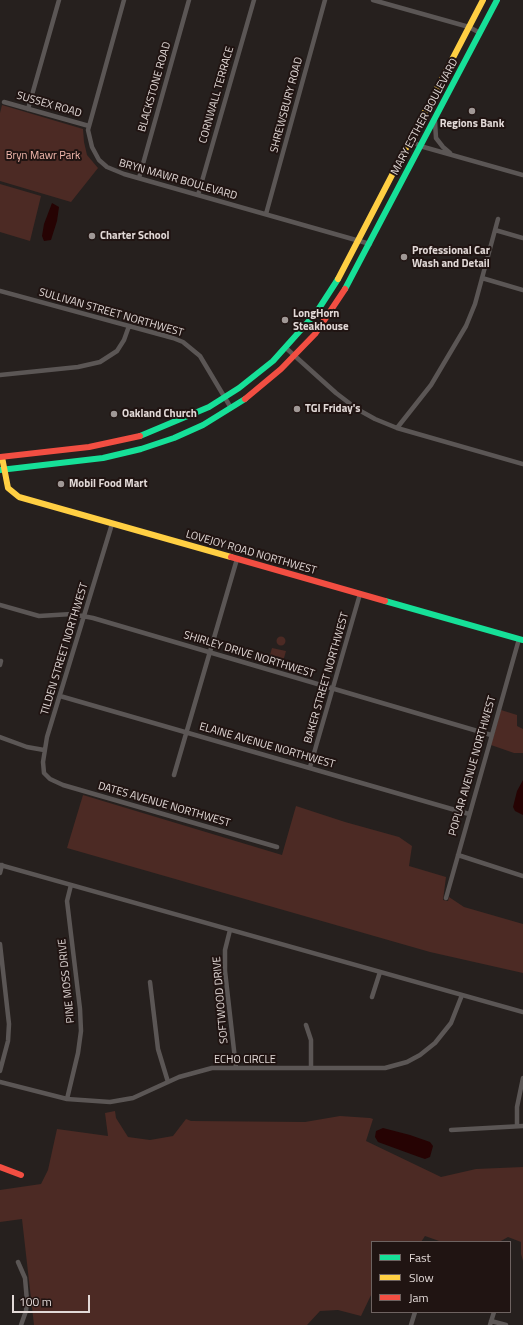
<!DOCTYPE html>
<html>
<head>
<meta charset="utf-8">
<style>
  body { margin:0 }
  #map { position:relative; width:523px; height:1325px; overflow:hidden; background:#26201e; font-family:"Titillium Web",sans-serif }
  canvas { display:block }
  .legend { position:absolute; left:371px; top:1241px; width:140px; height:72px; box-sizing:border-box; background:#201412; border:1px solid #6e6361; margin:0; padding:5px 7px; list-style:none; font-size:12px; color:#e2d9d7 }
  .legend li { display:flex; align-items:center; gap:8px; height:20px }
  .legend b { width:20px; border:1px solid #6e6361 }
  .scale { position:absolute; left:12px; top:1295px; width:78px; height:18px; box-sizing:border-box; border:2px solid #e2d9d7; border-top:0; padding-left:5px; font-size:12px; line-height:14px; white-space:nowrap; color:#e2d9d7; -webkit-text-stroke:3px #201412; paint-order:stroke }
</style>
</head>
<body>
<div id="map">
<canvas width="523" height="1325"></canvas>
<ul class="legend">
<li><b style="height:5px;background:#16e098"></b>Fast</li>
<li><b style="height:5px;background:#ffcf43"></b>Slow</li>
<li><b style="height:5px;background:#f24e42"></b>Jam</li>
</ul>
<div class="scale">100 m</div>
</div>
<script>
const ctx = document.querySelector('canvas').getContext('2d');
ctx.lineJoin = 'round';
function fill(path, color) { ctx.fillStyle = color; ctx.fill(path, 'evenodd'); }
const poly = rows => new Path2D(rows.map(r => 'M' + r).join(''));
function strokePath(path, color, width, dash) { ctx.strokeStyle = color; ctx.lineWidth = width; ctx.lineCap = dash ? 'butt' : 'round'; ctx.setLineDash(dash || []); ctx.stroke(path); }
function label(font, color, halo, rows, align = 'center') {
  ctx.font = font + ' "Titillium Web",sans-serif'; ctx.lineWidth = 4; ctx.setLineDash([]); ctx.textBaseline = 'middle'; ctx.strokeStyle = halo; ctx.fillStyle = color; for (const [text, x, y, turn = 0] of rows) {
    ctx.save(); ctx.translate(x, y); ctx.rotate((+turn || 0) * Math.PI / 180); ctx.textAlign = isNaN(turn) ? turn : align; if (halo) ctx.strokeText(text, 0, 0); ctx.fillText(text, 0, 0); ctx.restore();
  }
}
fill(poly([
  [2,105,83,129,84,142,87,155,98,168,71,202,0,181,0,113],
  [0,184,41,196,30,241,0,232],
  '276.5 641a4.5 4.5 0 1 1 9 0a4.5 4.5 0 1 1-9 0Z',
  [272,648,286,651,282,665,268,662],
  [501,710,517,715,517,726,523,729,523,753,514,753,491,745],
  [83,795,282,855,296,806,345,822,399,837,412,846,409,866,446,877,443,900,448,901,449,897,464,907,523,924,523,973,430,952,67,848],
  [115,1111,116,1118,128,1137,150,1140,173,1136,186,1119,191,1121,305,1122,340,1116,370,1118,373,1119,366,1141,441,1177,476,1169,523,1167,523,1261,521,1254,521,1242,508,1237,499,1242,442,1242,425,1236,421,1242,372,1242,372,1293,361,1316,338,1310,320,1311,307,1325,34,1325,22,1219,0,1222,0,1190,41,1184,48,1170,57,1129,108,1136,105,1113]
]), '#4c2a24');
fill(poly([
  [52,203,59,207,57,221,51,240,44,241,42,236,44,224],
  [523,780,523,815,515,811,513,807,517,791],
  [383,1128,410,1135,430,1142,433,1146,430,1157,425,1159,419,1157,378,1142,375,1137,376,1131]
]), '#260303');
strokePath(poly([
  [124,0,88,130,92,147,99,160,107,167,124,174,370,244],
  [373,0,469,27,480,33],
  [4,102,89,126],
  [28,109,59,0],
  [435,122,436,138,443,147,450,153],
  [410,140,420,146,523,175],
  [139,178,189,0],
  [198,195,254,0],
  [266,214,325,0],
  [495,230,523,238],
  [482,278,523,290],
  [0,291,173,338,183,342,200,356,231,408],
  [286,348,336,393,357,409,375,419,397,428,523,464],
  [0,375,78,367,100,362,117,351,124,340,129,326],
  [397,428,431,385,466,326,475,304,498,219],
  [112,524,47,737,43,762,44,773,50,779,63,785,277,847],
  [0,605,39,616,72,614,93,618,491,735],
  [0,665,1,661],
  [60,696,469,814],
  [0,737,27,747,44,750],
  [310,767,360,594],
  [174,775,237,559],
  [458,855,523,876],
  [0,865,523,1012],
  [0,873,2,865],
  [446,898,519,639],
  [230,930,225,950,225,971,236,1068],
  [0,944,9,1024,8,1041,0,1071],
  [150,982,158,1049,168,1082],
  [372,997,380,972],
  [306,1025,311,1040,311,1068],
  [0,1082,67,1099,110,1102,133,1098,179,1077,212,1068,385,1068,407,1062,420,1055,435,1043,451,1023,462,995],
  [67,1099,78,1053,81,1031,80,1009,67,901,71,885],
  [517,1126,517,1107,523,1078],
  [451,1130,523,1126],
  [18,1262,25,1278,27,1301,26,1311,21,1325],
  [491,1321,506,1325],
  [411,1325,415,1312],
  [490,1325,494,1312]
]), '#5b5655', 4.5);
strokePath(poly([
  [345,289,497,0],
  [140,436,209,407,239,388,273,361,316,313,338,279],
  [0,470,103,458,141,449,174,438,203,425,245,399],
  [385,601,523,640]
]), '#16e098', 6);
strokePath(poly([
  [338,279,483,0],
  [2,457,8,488,19,497,231,557]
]), '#ffcf43', 6);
strokePath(poly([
  [245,399,281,369,315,334,345,289],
  [0,457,89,447,140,436],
  [231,557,385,601],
  [0,1167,21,1175]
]), '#f24e42', 6);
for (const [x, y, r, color] of [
  [472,111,4,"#a09896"],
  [92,236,4,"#a09896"],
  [404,257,4,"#a09896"],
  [285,320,4,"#a09896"],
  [297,409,4,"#a09896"],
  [114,414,4,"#a09896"],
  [61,484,4,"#a09896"]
]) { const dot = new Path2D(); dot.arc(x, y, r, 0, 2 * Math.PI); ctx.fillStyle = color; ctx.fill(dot); strokePath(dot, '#201412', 1.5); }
label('11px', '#e2d9d7', '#201412', [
  ["BLACKSTONE ROAD",155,87,-74],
  ["CORNWALL TERRACE",217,95,-74],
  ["SUSSEX ROAD",49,105,16],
  ["SHREWSBURY ROAD",287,105,-75],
  ["MARY ESTHER BOULEVARD",425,117,-62],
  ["BRYN MAWR BOULEVARD",178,180,16],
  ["SULLIVAN STREET NORTHWEST",111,313,16],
  ["LOVEJOY ROAD NORTHWEST",251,553,16],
  ["TILDEN STREET NORTHWEST",65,649,-73],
  ["SHIRLEY DRIVE NORTHWEST",249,655,17],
  ["BAKER STREET NORTHWEST",327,678,-74],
  ["ELAINE AVENUE NORTHWEST",267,746,16],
  ["POPLAR AVENUE NORTHWEST",473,766,-74],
  ["DATES AVENUE NORTHWEST",164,805,16],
  ["PINE MOSS DRIVE",67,981,-96],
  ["SOFTWOOD DRIVE",221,1000,-95],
  ["ECHO CIRCLE",245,1060]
]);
label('bold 11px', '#e2d9d7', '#201412', [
  ["Regions Bank",472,124,"center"],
  ["Charter School",100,236],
  ["Professional Car",412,251],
  ["Wash and Detail",412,264],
  ["LongHorn",293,314],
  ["Steakhouse",293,327],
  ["TGI Friday's",305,409],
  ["Oakland Church",122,414],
  ["Mobil Food Mart",69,484]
], 'left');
label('11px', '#f5baaf', '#201412', [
  ["Bryn Mawr Park",43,156]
]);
</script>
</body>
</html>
